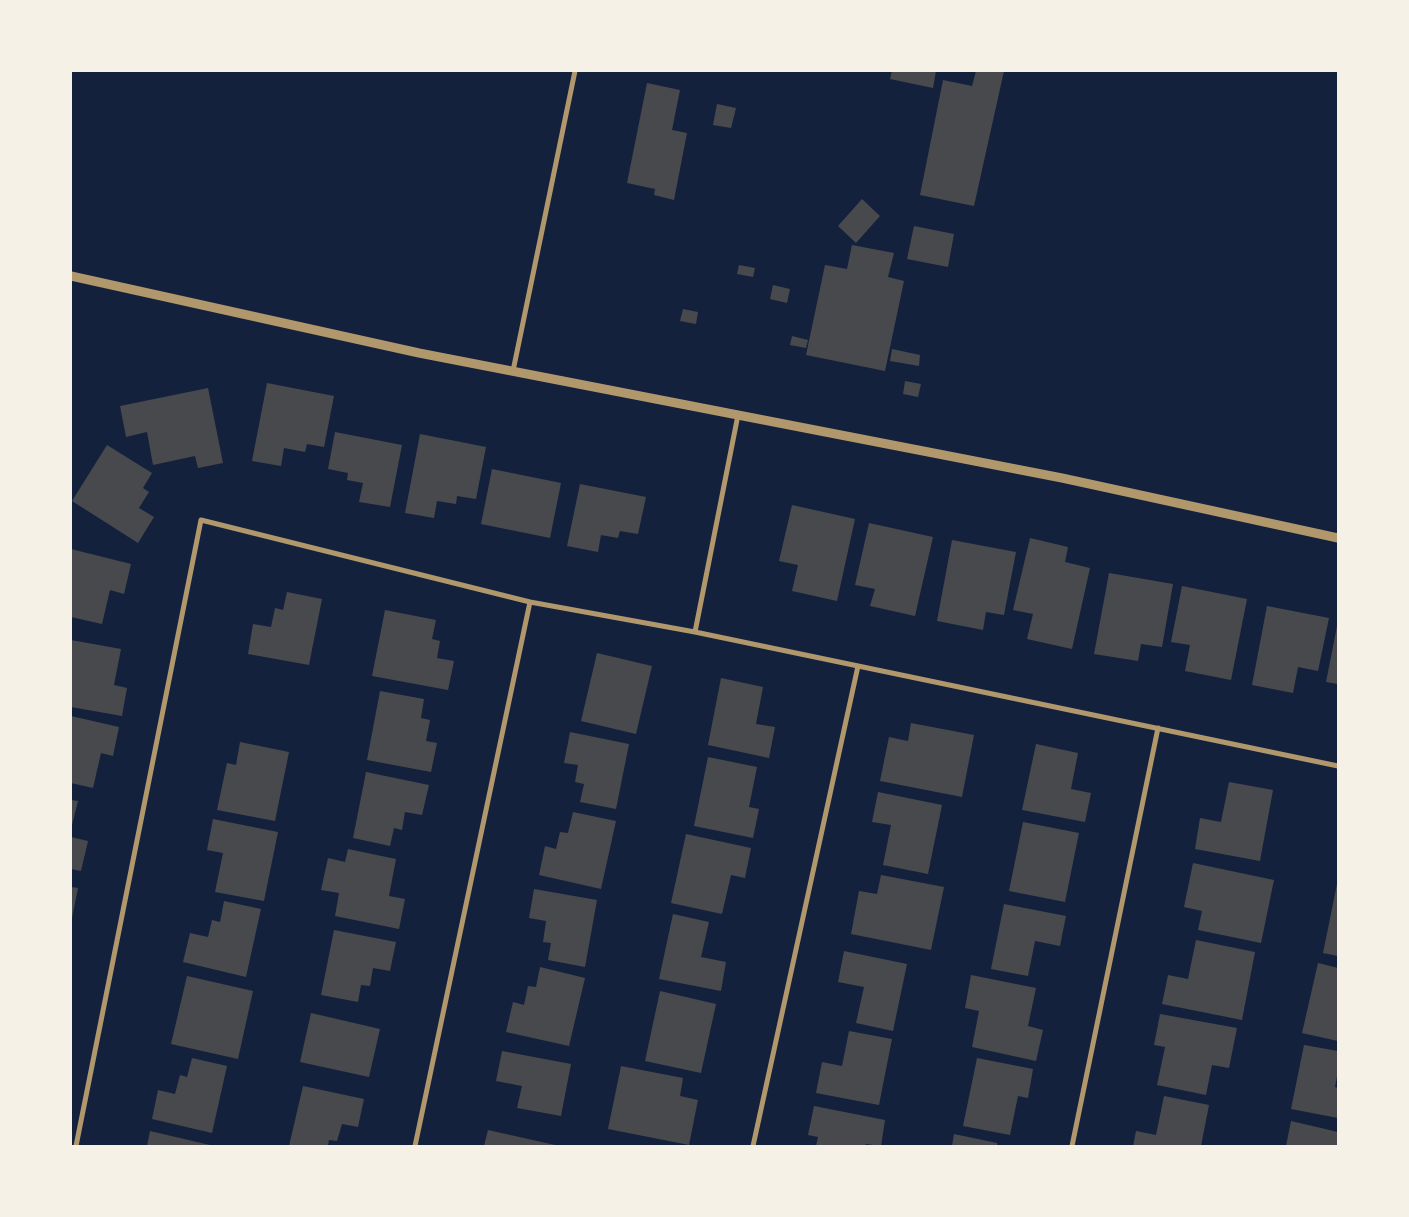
<!DOCTYPE html>
<html>
<head>
<meta charset="utf-8">
<style>
  body { margin:0 }
  #map { position:relative; width:1409px; height:1217px; overflow:hidden; background:#14213d; font-family:"Fira Sans Condensed",sans-serif }
  canvas { display:block }
  .frame { position:absolute; inset:0; border:72px solid #f6f1e7; pointer-events:none }
</style>
</head>
<body>
<div id="map">
<canvas width="1409" height="1217"></canvas>
<div class="frame"></div>
</div>
<script>
const ctx = document.querySelector('canvas').getContext('2d');
ctx.lineJoin = 'round';
function fill(path, color) { ctx.fillStyle = color; ctx.fill(path, 'evenodd'); }
const poly = rows => new Path2D(rows.map(r => 'M' + r).join(''));
function strokePath(path, color, width, dash) { ctx.strokeStyle = color; ctx.lineWidth = width; ctx.lineCap = dash ? 'butt' : 'round'; ctx.setLineDash(dash || []); ctx.stroke(path); }
fill(poly([
  [892,71,936,71,933,88,890,79],
  [976,71,1004,71,974,206,920,195,943,80,972,86],
  [647,83,680,90,672,130,687,133,674,200,654,195,655,189,627,183],
  [717,104,736,108,731,128,713,125],
  [862,199,880,216,856,243,838,226],
  [914,226,954,234,948,267,907,259],
  [852,245,894,253,888,277,904,281,885,371,806,355,825,265,847,269],
  [739,265,755,268,753,277,737,274],
  [773,285,790,289,787,303,770,299],
  [683,309,698,312,696,324,680,321],
  [792,336,808,340,806,348,790,345],
  [892,349,920,355,919,366,890,361],
  [905,381,921,384,918,397,903,394],
  [267,383,334,396,324,447,307,444,305,452,284,448,281,466,252,461],
  [208,388,223,463,198,468,195,456,153,465,147,432,126,437,120,406],
  [335,432,402,445,390,507,359,502,363,483,347,480,348,473,328,469],
  [420,434,486,447,476,499,457,496,456,504,437,501,434,518,405,513],
  [107,445,152,473,143,488,149,492,139,508,154,517,138,543,72,501],
  [492,469,561,483,550,538,481,524],
  [580,484,646,497,638,534,620,531,618,538,601,535,598,552,567,546],
  [792,505,855,519,837,601,792,591,798,565,779,561],
  [869,523,933,537,915,616,870,606,875,589,855,585],
  [1030,538,1068,547,1065,562,1090,568,1072,649,1027,639,1033,614,1013,610],
  [952,540,1016,552,1004,615,986,612,983,630,937,621],
  [71,549,131,564,124,594,110,590,102,624,71,617],
  [1109,573,1173,584,1162,647,1141,644,1138,661,1094,654],
  [1182,586,1247,599,1231,680,1185,671,1190,645,1171,642],
  [287,592,322,599,309,665,248,654,253,624,271,627,275,608,283,610],
  [1267,606,1329,618,1318,671,1298,667,1293,693,1252,685],
  [385,610,436,620,432,639,440,641,437,658,454,661,448,690,372,676],
  [1337,626,1338,627,1338,684,1326,682],
  [71,640,121,649,114,685,127,688,122,716,71,707],
  [597,653,652,666,636,734,581,721],
  [721,678,763,687,756,724,775,727,769,758,708,745],
  [380,691,424,699,421,718,430,720,426,741,437,743,431,772,367,760],
  [71,716,119,727,113,756,101,753,93,788,71,783],
  [911,723,974,735,962,797,880,781,889,737,908,741],
  [570,732,629,744,616,809,580,802,584,784,575,782,578,765,564,763],
  [240,742,289,752,275,821,217,810,227,763,236,765],
  [1036,744,1078,753,1071,789,1091,793,1085,822,1022,810],
  [708,757,757,767,749,807,759,809,753,838,694,826],
  [366,772,429,785,422,815,405,812,402,830,394,828,390,846,353,838],
  [1229,782,1273,790,1260,861,1195,849,1200,818,1221,822],
  [878,792,942,805,928,874,883,865,891,825,872,822],
  [71,800,78,801,72,825,71,825],
  [573,812,616,821,601,889,539,875,545,846,556,849,560,832,568,833],
  [213,819,278,832,264,901,215,892,223,853,207,850],
  [1023,822,1079,833,1065,902,1009,891],
  [686,834,751,848,745,878,731,875,722,914,671,903],
  [71,837,88,841,81,871,71,869],
  [348,849,396,859,389,896,405,899,399,929,335,916,339,893,321,890,328,858,345,862],
  [1193,863,1274,880,1261,943,1198,930,1202,911,1184,907],
  [881,875,944,887,931,950,851,934,859,891,877,894],
  [1337,884,1338,884,1338,956,1323,953],
  [71,887,78,888,72,918,71,918],
  [534,889,597,900,585,967,548,960,551,943,543,942,546,921,529,918],
  [224,901,261,909,246,977,183,962,190,933,208,937,212,920,220,922],
  [1004,904,1066,916,1060,946,1035,941,1028,976,991,969],
  [673,914,709,922,701,957,726,962,721,991,659,979],
  [334,930,396,942,390,971,373,968,370,986,361,985,358,1002,321,995],
  [1196,940,1255,952,1242,1020,1162,1004,1168,975,1188,979],
  [844,951,907,964,893,1031,856,1023,864,987,838,982],
  [1318,963,1338,968,1338,1041,1302,1033],
  [540,967,585,978,569,1046,506,1032,513,1002,524,1005,528,986,536,987],
  [971,975,1036,988,1028,1026,1043,1030,1036,1061,972,1047,979,1011,965,1008],
  [187,976,253,991,238,1059,171,1044],
  [660,991,716,1004,701,1073,645,1061],
  [311,1013,380,1029,369,1077,300,1062],
  [1160,1014,1237,1028,1229,1068,1212,1065,1206,1095,1157,1085,1165,1047,1154,1045],
  [849,1031,892,1039,879,1105,816,1093,822,1062,842,1066],
  [1304,1045,1338,1051,1338,1071,1335,1087,1338,1088,1338,1118,1291,1109],
  [502,1051,571,1064,561,1116,517,1108,522,1086,496,1081],
  [192,1058,227,1066,212,1133,152,1119,158,1090,175,1094,180,1075,187,1077],
  [977,1058,1033,1069,1028,1098,1018,1096,1010,1135,963,1126],
  [621,1066,683,1078,680,1096,698,1100,689,1145,608,1129],
  [303,1086,364,1099,358,1127,342,1124,337,1141,329,1140,328,1146,289,1146],
  [1164,1096,1209,1105,1201,1146,1133,1146,1136,1131,1156,1135],
  [814,1106,885,1120,881,1146,866,1144,865,1146,816,1146,818,1137,808,1135],
  [1291,1121,1338,1132,1338,1146,1286,1146],
  [488,1130,555,1145,555,1146,484,1146],
  [150,1131,210,1145,210,1146,147,1146],
  [954,1134,997,1143,997,1146,952,1146]
]), '#48494c');
strokePath(poly([
  [513,371,575,71],
  [695,632,738,415],
  [76,1146,201,520,530,602,695,632,1338,766],
  [415,1146,530,602],
  [753,1146,858,666],
  [1072,1146,1158,728]
]), '#b1986c', 5);
strokePath(poly([
  [71,276,419,353,1062,478,1338,538]
]), '#b1986c', 9);
</script>
</body>
</html>
